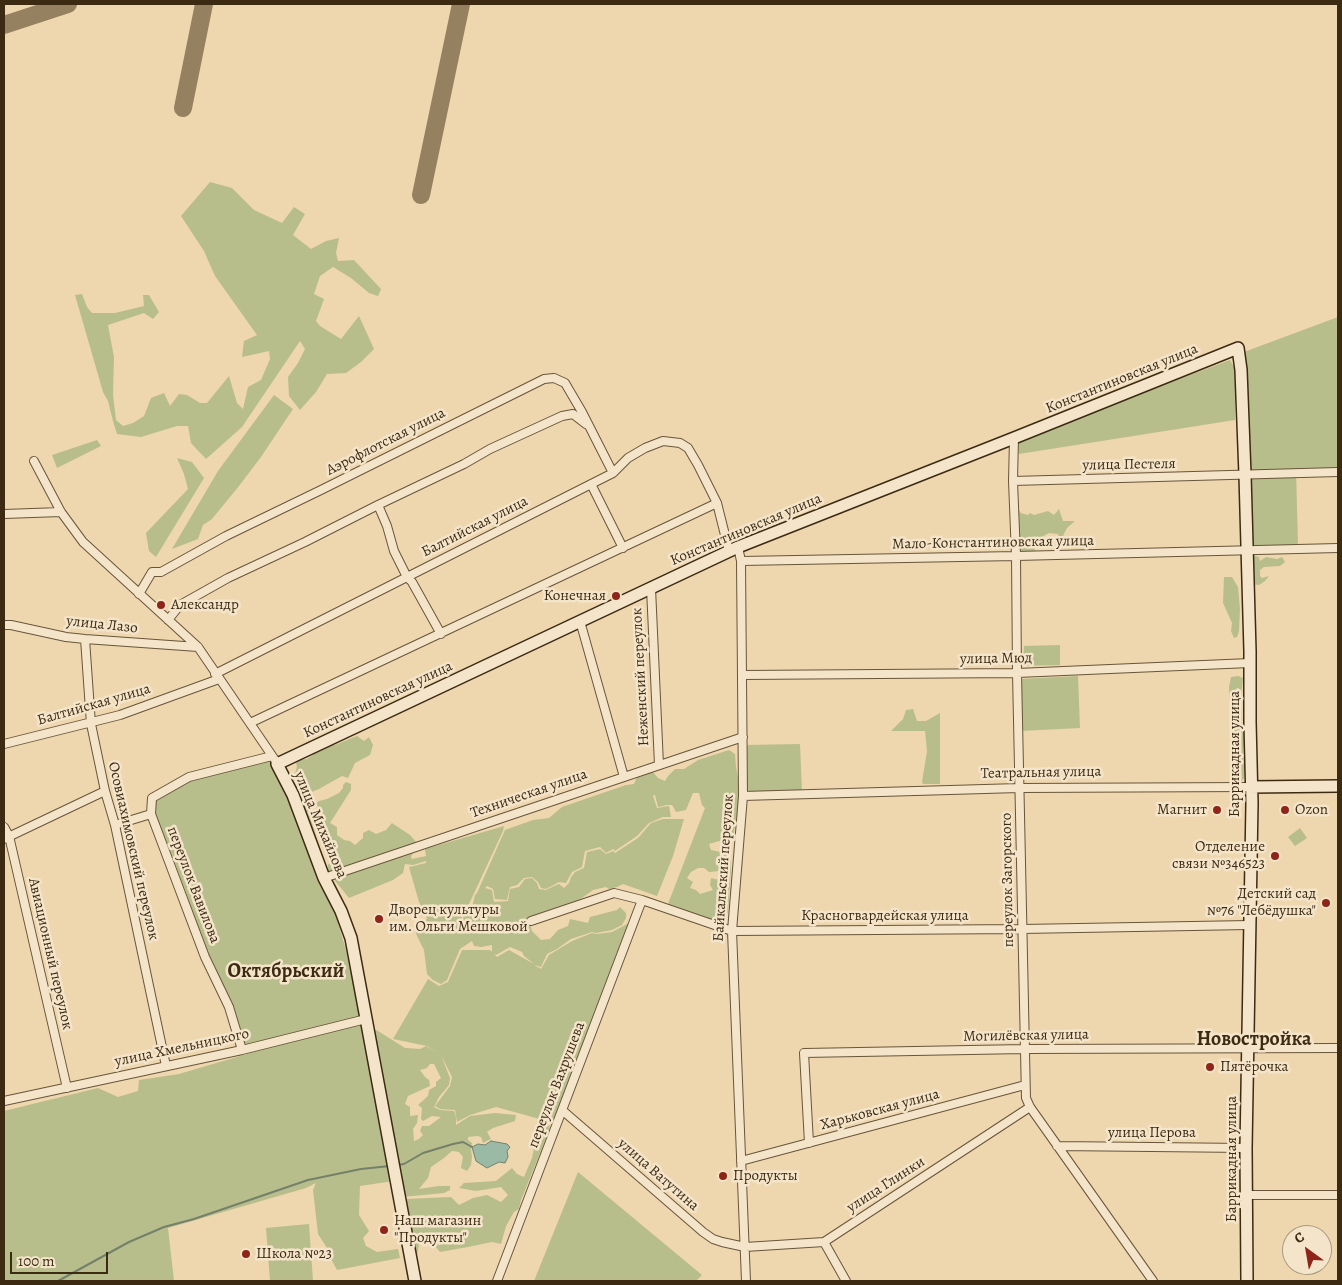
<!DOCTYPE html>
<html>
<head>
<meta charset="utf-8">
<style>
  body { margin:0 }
  #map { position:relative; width:1342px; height:1285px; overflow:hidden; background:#eed6ae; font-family:Alegreya,serif }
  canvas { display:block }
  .frame { position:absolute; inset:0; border:5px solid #3c2a13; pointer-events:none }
  .north { position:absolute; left:1282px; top:1225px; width:50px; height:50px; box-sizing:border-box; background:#f4e4ca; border:1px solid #aa9a81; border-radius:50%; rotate:328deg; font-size:14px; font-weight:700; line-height:20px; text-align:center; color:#3c2a13 }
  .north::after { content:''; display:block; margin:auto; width:18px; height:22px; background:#8f2418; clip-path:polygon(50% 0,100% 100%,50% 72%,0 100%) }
  .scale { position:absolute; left:10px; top:1252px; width:98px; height:22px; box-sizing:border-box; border:2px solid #3c2a13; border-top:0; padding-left:6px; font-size:15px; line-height:18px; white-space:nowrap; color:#3c2a13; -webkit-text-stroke:4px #f4e4ca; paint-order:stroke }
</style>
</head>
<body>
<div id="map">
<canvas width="1342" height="1285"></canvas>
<div class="frame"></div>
<div class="north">С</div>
<div class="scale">100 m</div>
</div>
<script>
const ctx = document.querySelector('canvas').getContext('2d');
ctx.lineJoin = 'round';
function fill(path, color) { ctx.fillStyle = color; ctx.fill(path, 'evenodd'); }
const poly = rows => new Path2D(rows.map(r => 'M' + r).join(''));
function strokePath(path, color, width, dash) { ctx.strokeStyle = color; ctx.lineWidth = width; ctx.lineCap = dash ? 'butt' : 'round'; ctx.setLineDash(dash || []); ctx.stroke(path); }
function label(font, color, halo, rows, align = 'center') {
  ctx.font = font + ' Alegreya,serif'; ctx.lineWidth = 5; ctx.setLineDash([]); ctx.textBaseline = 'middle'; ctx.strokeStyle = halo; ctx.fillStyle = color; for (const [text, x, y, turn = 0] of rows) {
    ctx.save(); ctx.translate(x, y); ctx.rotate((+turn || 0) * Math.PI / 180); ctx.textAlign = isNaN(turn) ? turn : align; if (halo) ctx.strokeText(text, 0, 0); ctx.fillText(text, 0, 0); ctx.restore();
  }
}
fill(poly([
  [210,182,232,188,254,210,282,223,294,207,305,214,293,235,311,249,326,241,339,238,336,253,338,261,354,260,381,289,378,296,369,293,351,278,333,267,320,276,314,294,324,299,316,321,320,326,341,339,359,316,374,349,361,362,346,373,327,374,316,392,300,410,289,396,288,377,298,363,305,349,300,341,242,427,206,459,191,443,188,426,177,426,141,437,117,434,113,421,108,401,103,392,75,295,82,294,87,307,92,313,115,313,144,306,143,295,149,295,159,312,153,319,144,313,108,325,114,357,113,395,116,420,123,426,133,423,144,416,151,398,164,393,170,406,179,394,187,395,200,403,207,403,229,376,237,403,243,409,248,387,261,380,270,359,269,351,242,357,244,341,257,335,215,276,204,251,181,216],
  [1338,317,1338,468,1296,470,1298,545,1249,547,1244,352],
  [1230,360,1235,369,1235,420,1019,454,1017,440],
  [274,395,293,409,261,457,239,486,212,519,203,525,198,539,172,549,218,471],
  [97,440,101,446,57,468,52,455],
  [177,458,192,462,204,478,156,557,149,551,146,533,188,489,184,474],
  [1017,508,1021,513,1028,515,1030,513,1034,515,1048,511,1054,515,1059,509,1063,521,1075,521,1067,528,1063,536,1060,539,1058,534,1049,533,1040,538,1034,544,1035,551,1026,552,1018,550],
  [1249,555,1253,555,1259,557,1260,561,1266,557,1277,559,1282,557,1285,562,1280,566,1264,567,1260,570,1260,576,1262,578,1269,576,1265,581,1259,585,1251,584],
  [1224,577,1232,577,1238,587,1240,609,1239,631,1237,637,1234,638,1231,631,1232,623,1223,603],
  [1060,645,1060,665,1023,666,1024,646],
  [1078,676,1080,728,1021,731,1019,679],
  [1238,676,1243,678,1241,697,1242,719,1241,730,1245,734,1243,755,1245,767,1244,778,1241,782,1234,782,1231,776,1233,770,1233,755,1229,687,1231,677],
  [913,709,917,721,926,721,940,713,940,784,923,784,922,782,927,751,925,731,891,731,903,719,906,710],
  [357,736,364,741,369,737,373,745,370,755,355,763,348,778,342,776,319,789,304,795,320,850,318,851,295,792,297,784,295,780,294,774,296,771,297,766,296,763,299,760,307,759,321,749,330,745,335,745],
  [800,744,802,791,752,793,749,791,746,787,744,745],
  [729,750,735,754,736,767,740,789,738,809,733,837,709,844,711,850,725,853,731,860,731,870,728,912,723,918,713,921,668,904,705,808,702,805,699,793,693,793,686,810,676,812,672,805,667,805,658,807,655,795,652,796,653,796,657,808,669,806,671,817,663,817,649,823,637,836,615,851,613,849,606,853,600,847,585,851,582,867,572,872,566,883,559,882,546,889,541,888,538,882,532,877,524,878,517,885,510,887,507,900,495,899,493,889,487,886,485,888,492,890,494,902,508,901,510,889,519,887,525,879,532,878,537,883,539,889,546,890,554,886,559,884,564,888,569,883,571,877,575,872,584,868,587,852,600,849,606,854,613,851,615,853,638,838,651,823,663,819,684,819,673,856,657,896,623,884,617,887,609,889,606,887,593,890,579,900,529,917,523,923,526,926,530,924,532,931,541,940,550,939,558,930,568,926,570,919,588,923,590,917,617,910,620,907,626,913,626,918,622,925,612,930,596,933,592,932,571,939,557,949,547,954,541,967,534,965,541,969,549,955,572,941,592,933,597,934,612,932,631,922,554,1123,496,1107,470,1115,457,1122,455,1110,440,1109,435,1106,450,1086,452,1077,441,1055,450,1078,449,1085,439,1097,434,1107,440,1110,454,1111,456,1117,456,1125,470,1116,495,1113,516,1115,515,1121,493,1128,487,1132,491,1139,483,1143,481,1137,477,1136,468,1137,468,1140,472,1143,471,1150,472,1157,471,1165,467,1171,461,1168,463,1157,459,1152,452,1151,444,1158,431,1167,428,1178,419,1189,439,1186,450,1186,450,1190,444,1193,402,1197,372,1033,374,1029,378,1031,405,1048,420,1049,426,1046,437,1053,427,1046,393,1039,428,979,439,986,448,982,462,950,490,950,492,952,492,945,481,947,474,946,472,941,460,949,447,980,441,984,433,980,427,974,424,950,417,936,415,929,421,928,428,922,424,925,427,918,419,902,409,867,426,863,426,861,413,865,405,864,403,873,393,880,349,898,336,882,328,871,328,865,336,852,328,847,322,839,321,814,316,803,319,801,327,799,339,793,343,788,343,785,346,782,351,784,351,790,330,823,337,827,337,835,344,840,350,841,355,845,363,838,363,833,369,830,376,834,386,830,392,823,410,835,417,843,411,857,412,859,426,856,425,849,504,826,503,831,469,904,469,909,462,913,461,927,452,932,453,934,462,929,464,913,471,911,475,895,477,893,505,830,533,820,549,818,562,807,591,797,626,785,634,784,637,777,652,771,658,778,665,781,668,776,675,769,684,769,698,760],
  [698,868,704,868,709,872,719,871,722,876,719,880,711,878,710,885,713,890,700,894,696,890,690,888,693,882,687,878,691,872],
  [510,947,522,952,524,956,534,964,509,950,497,957,494,954,496,955],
  [430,1064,434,1064,441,1078,436,1082,436,1086,429,1090,428,1096,418,1105,422,1108,421,1119,423,1121,432,1116,441,1117,429,1126,422,1126,420,1131,423,1135,419,1139,414,1141,413,1129,417,1123,418,1115,410,1116,410,1107,405,1104,408,1096,430,1086,429,1080,425,1077,420,1070,427,1068],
  [270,760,287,793,318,882,335,913,346,950,389,1151,394,1181,360,1186,359,1215,369,1231,363,1238,366,1246,377,1252,398,1249,400,1258,337,1270,330,1257,327,1248,318,1234,313,1190,316,1183,306,1188,168,1228,174,1281,4,1281,4,1111,98,1088,118,1097,138,1091,139,1080,179,1074,247,1054,231,1003,210,959,171,852,154,813,156,801,191,780],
  [1300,828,1307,838,1295,846,1288,837],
  [550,1125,547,1136,521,1200,519,1209,514,1212,506,1226,501,1244,492,1242,468,1247,440,1252,434,1245,429,1236,420,1240,417,1255,413,1254,408,1222,411,1220,406,1199,451,1197,459,1205,473,1198,487,1195,501,1202,508,1195,501,1187,476,1191,459,1188,464,1183,496,1181,512,1168,517,1174,524,1177,532,1158,534,1148,533,1142,538,1131],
  [578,1172,702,1275,696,1281,534,1281],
  [309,1224,313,1281,270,1281,266,1228]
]), '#b8be8b');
const water = poly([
  [491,1141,507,1144,510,1147,507,1151,508,1157,505,1163,499,1162,487,1168,476,1161,472,1147,478,1144,485,1145,491,1141]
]);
fill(water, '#9bbaa5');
strokePath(water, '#75806b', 1);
strokePath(poly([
  [397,1165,404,1164,423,1153,453,1144,463,1142,472,1147],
  [58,1281,129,1242,164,1227,194,1219,308,1180,361,1169,390,1166]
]), '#75806b', 2);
strokePath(poly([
  [4,25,68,4],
  [183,108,204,4],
  [421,195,461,4]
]), '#958060', 18);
const street = poly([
  [1014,438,1013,481,1016,556,1017,673,1026,1098,1030,1107,1153,1281],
  [34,461,61,512,83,542,198,647,275,760],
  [1013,481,1338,472],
  [591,484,623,548],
  [378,505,387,526,394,551,407,577,412,582,441,634],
  [4,514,61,512],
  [738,547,741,561,743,796,732,931,746,1281],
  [741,561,1016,556,1338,548],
  [651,588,659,765],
  [139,594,152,572,161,572,226,536,321,490,544,379,554,378,565,383,582,412,613,473],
  [168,620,180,605,228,578,305,542,378,505,464,464,490,449,562,416,573,414,586,424],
  [580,621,624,777],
  [4,625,11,625,66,637,85,639,198,647],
  [85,639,91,724,105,791,115,825,166,1066],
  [215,674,613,473,628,458,645,448,663,441,680,443,688,448,698,465,717,503,729,551],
  [742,675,1017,673,1250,663],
  [250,723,717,503],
  [4,744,120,715,219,679],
  [743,796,1019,788,1251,787],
  [115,825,151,814],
  [4,827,9,836,67,1088],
  [4,839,105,791],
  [324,878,743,737],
  [531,921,614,893,642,900,732,931,1022,929,1249,925],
  [242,1050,229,1007,205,957,151,814,152,798,189,777,272,756],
  [4,1101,242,1050,366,1019],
  [562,1110,703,1232,713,1239,722,1242,745,1247,824,1242,1030,1107],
  [809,1143,804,1053,1025,1049,1338,1048],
  [1057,1146,1246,1148],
  [741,1161,1025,1085],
  [1246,1195,1338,1195],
  [824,1242,846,1281],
  [497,1281,642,900]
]);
const secondary = poly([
  [1251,787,1338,786],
  [415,1281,351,938,341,911,324,878,293,795,277,764,738,547,1014,438,1238,348,1241,370,1245,475,1250,651,1250,722,1252,803,1246,1148,1247,1281]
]);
strokePath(street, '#68553a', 10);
strokePath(secondary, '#3c2a13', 14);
strokePath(street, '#f4e4ca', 8);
strokePath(secondary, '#f4e4ca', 11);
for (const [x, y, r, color] of [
  [616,596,5,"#8f2418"],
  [161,605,5,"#8f2418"],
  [1217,810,5,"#8f2418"],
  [1285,810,5,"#8f2418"],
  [1275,856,5,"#8f2418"],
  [1326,903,5,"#8f2418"],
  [379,919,5,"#8f2418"],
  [1210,1067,5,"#8f2418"],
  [723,1176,5,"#8f2418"],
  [384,1230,5,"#8f2418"],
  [246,1254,5,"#8f2418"]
]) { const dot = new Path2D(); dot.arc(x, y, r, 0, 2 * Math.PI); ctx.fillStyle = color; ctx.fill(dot); strokePath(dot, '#f4e4ca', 2); }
label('15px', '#3c2a13', '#f4e4ca', [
  ["Константиновская улица",1122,379,-22],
  ["Аэрофлотская улица",386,442,-27],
  ["улица Пестеля",1129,465,-1],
  ["Балтийская улица",475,527,-27],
  ["Константиновская улица",746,530,-23],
  ["Мало-Константиновская улица",993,543,-1],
  ["улица Лазо",102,625,6],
  ["улица Мюд",996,659,-1],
  ["Неженский переулок",641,677,-93],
  ["Константиновская улица",378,700,-25],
  ["Балтийская улица",94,705,-16],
  ["Баррикадная улица",1235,754,-90],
  ["Театральная улица",1041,773,-1],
  ["Техническая улица",529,794,-19],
  ["улица Михайлова",320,825,67],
  ["Осовиахимовский переулок",133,851,77],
  ["Байкальский переулок",724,868,-86],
  ["переулок Загорского",1008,880,-91],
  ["переулок Вавилова",193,885,69],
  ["Красногвардейская улица",885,916],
  ["Авиационный переулок",50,954,77],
  ["Могилёвская улица",1026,1036,-1],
  ["улица Хмельницкого",182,1048,-12],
  ["переулок Вахрушева",557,1085,-69],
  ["Харьковская улица",880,1110,-15],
  ["улица Перова",1152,1133],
  ["Баррикадная улица",1232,1159,-90],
  ["улица Ватутина",658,1175,41],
  ["улица Глинки",886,1185,-33]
]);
label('15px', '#3c2a13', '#f4e4ca', [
  ["Конечная",606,596,"right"],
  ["Александр",171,605],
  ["Магнит",1207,810,"right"],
  ["Ozon",1295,810],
  ["Отделение",1265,847,"right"],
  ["связи №346523",1265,864,"right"],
  ["Детский сад",1316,894,"right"],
  ["№76 \"Лебёдушка\"",1316,911,"right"],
  ["Дворец культуры",389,910],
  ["им. Ольги Мешковой",389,927],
  ["Пятёрочка",1220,1067],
  ["Продукты",733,1176],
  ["Наш магазин",394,1221],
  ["\"Продукты\"",394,1238],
  ["Школа №23",256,1254]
], 'left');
label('bold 20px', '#3c2a13', '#f4e4ca', [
  ["Октябрьский",286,972],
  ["Новостройка",1254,1040]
]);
</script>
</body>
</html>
